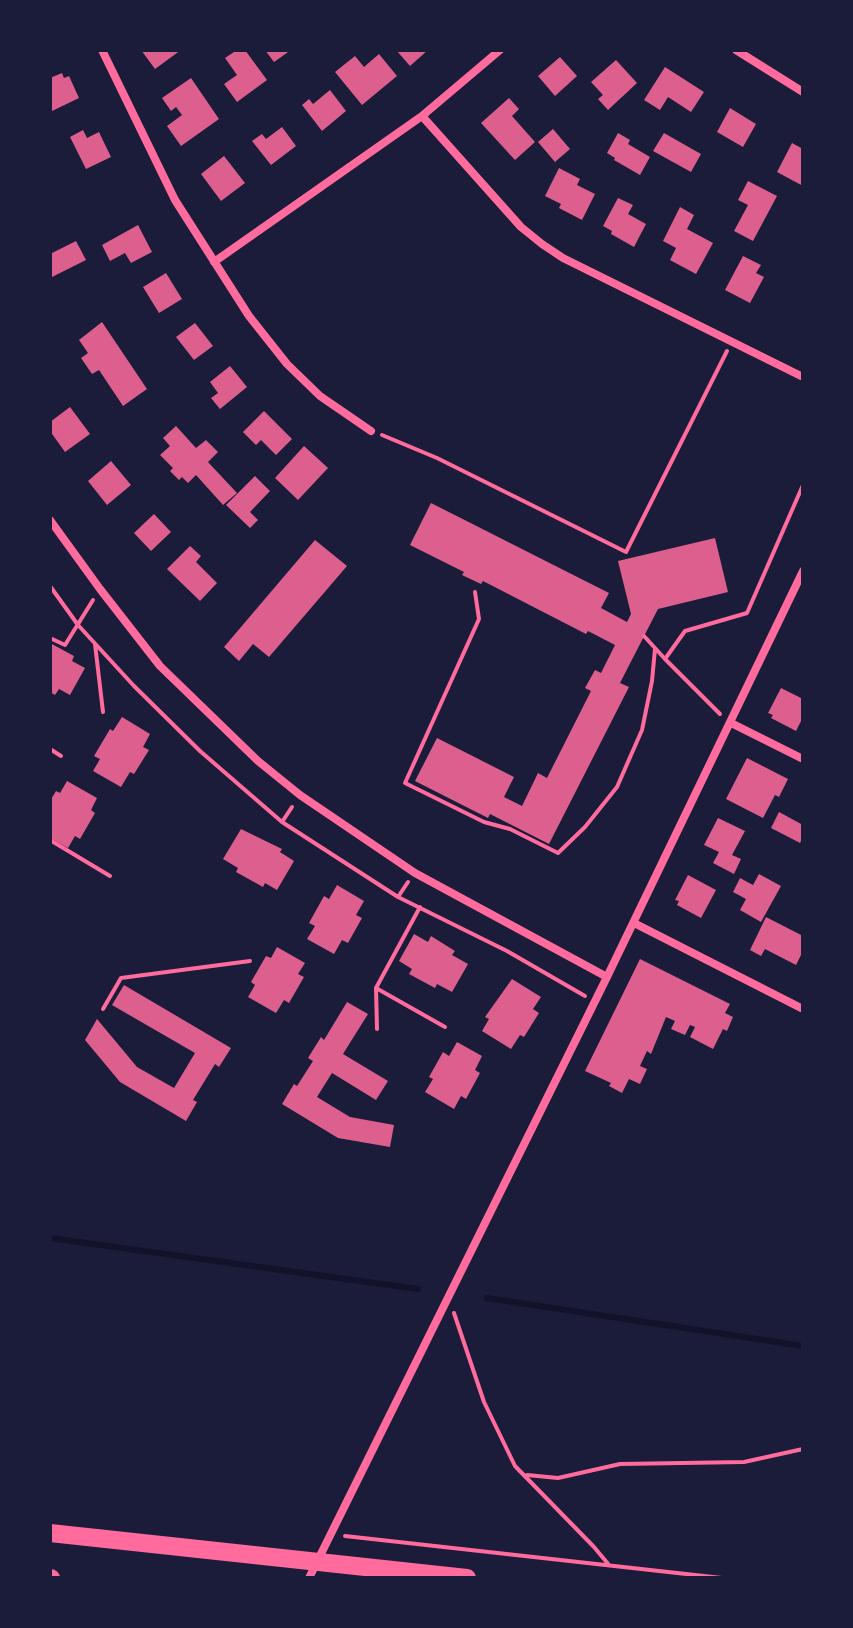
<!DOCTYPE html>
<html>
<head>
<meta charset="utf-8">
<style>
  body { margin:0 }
  #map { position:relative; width:853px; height:1628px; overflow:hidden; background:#1b1b3a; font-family:Arial,sans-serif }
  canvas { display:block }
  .frame { position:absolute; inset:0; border:52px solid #1b1b3a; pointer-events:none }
</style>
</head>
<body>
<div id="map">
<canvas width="853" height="1628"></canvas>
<div class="frame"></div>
</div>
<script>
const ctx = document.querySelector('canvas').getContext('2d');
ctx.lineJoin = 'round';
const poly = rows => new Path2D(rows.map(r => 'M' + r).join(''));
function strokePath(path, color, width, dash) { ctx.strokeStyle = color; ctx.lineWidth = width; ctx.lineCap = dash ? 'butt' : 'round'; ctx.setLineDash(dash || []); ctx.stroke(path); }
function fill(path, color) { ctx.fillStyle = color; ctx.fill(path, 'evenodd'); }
strokePath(poly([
  [50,1238,418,1289],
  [487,1298,803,1346]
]), '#12122b', 6);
fill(poly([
  [141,50,181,50,155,69],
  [237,50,245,50,267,80,237,102,224,84,237,75,225,58],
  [265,50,291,50,274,62],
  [396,50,428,50,410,66],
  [379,54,397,76,362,105,335,72,355,56,364,67],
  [560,57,577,76,555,96,538,76],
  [616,60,637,83,608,110,598,99,603,95,591,82],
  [665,67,704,92,691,112,668,97,660,110,644,100],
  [62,73,64,78,69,76,79,98,50,112,50,78],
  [191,78,219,119,181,146,167,126,182,115,176,107,171,111,162,98],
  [330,90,346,111,322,131,302,105,309,99,313,104],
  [509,98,519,109,512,116,535,142,515,160,481,123],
  [730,108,756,124,743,147,717,132],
  [282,127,296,146,271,165,252,141,262,134,266,139],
  [553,129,570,149,555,162,538,142],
  [83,130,87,138,99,132,111,157,86,169,70,137],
  [618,133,630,140,628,144,650,157,640,175,614,160,615,158,607,153],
  [664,133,701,154,691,172,653,151],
  [792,143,803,149,803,186,777,172],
  [224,156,245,183,221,201,201,174],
  [559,168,580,179,577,185,595,194,582,220,559,208,561,204,545,196],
  [748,181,777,196,753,241,734,231,748,205,738,200],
  [618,198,633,205,628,214,646,224,634,247,611,234,612,231,603,226],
  [680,207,694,215,687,229,713,243,696,274,670,260,676,248,663,241],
  [138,225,152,252,131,263,125,253,110,261,102,245],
  [76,241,86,260,50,278,50,254],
  [743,256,761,265,756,273,764,277,750,303,725,290],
  [166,273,182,299,159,313,143,287],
  [102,322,147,389,123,406,99,370,92,374,81,358,88,353,79,340],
  [195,323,213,346,194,360,176,337],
  [230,366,247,387,220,409,211,398,218,393,210,382],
  [70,407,90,434,65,452,50,431,50,422],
  [264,411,292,439,276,455,261,440,256,445,243,432],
  [176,426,196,448,206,440,218,452,208,462,237,493,223,505,196,475,188,483,182,477,179,480,170,471,173,468,160,455,170,446,163,438],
  [304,446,328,468,298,500,275,478],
  [111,461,131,485,107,505,88,481],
  [255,476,270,491,250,512,258,520,250,528,226,505],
  [431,503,609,593,601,608,627,622,631,614,618,561,715,538,728,592,658,609,620,683,629,687,549,844,490,814,488,818,415,781,437,738,514,777,504,797,522,806,538,773,547,778,591,691,585,688,595,670,601,673,615,645,588,631,586,634,483,581,481,584,462,575,464,572,410,545],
  [154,514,171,532,151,551,134,533],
  [315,540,347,566,269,657,253,644,239,661,224,647],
  [190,546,201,556,196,562,217,583,200,601,167,569],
  [50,643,74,656,72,661,85,668,70,695,59,689,55,695,50,692],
  [781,688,803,699,803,717,796,731,771,718,773,715,768,713],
  [122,717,150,734,143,747,149,750,134,774,130,772,121,787,93,771,100,759,94,756,110,729,113,731],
  [747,758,788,779,779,797,775,795,763,818,726,799],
  [67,781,97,798,91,810,95,813,80,839,75,836,68,848,50,838,50,801,56,791,60,793],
  [779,812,803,825,803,836,800,843,771,828],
  [718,818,745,831,732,855,741,859,734,874,713,863,719,852,704,845],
  [241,829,282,849,280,852,294,861,277,890,265,883,263,887,236,872,238,868,223,859],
  [759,874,781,886,761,922,740,910,746,899,733,892,740,878,753,885],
  [688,875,716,890,701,918,677,905,679,901,675,900],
  [337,885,364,901,356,915,362,918,348,943,342,940,334,954,307,939,315,926,309,923,324,896,329,899],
  [766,917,803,936,803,951,796,965,765,949,761,956,750,950],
  [414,934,428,942,431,936,455,951,452,955,468,964,452,992,437,984,435,988,409,974,412,969,399,961],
  [277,947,305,963,298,974,304,977,289,1003,284,1000,276,1013,248,997,255,985,251,982,266,956,271,958],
  [640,959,730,1004,725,1013,733,1017,727,1031,723,1029,713,1049,690,1037,695,1027,690,1025,685,1035,671,1029,675,1021,666,1017,651,1054,647,1051,640,1066,647,1069,640,1084,629,1079,622,1093,609,1086,611,1083,585,1071],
  [512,979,541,997,533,1009,539,1013,524,1037,520,1035,511,1049,482,1031,489,1019,485,1017],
  [124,985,231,1048,219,1067,215,1064,193,1100,197,1102,186,1121,120,1082,85,1040,97,1019,137,1067,174,1088,195,1053,112,1005],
  [347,1002,368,1014,343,1054,388,1081,376,1100,332,1073,317,1097,350,1117,394,1125,390,1147,338,1138,282,1104,294,1084,297,1086,313,1061,308,1058,321,1037,324,1040],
  [457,1042,482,1056,475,1070,480,1073,466,1099,461,1096,454,1109,425,1092,433,1079,429,1077,443,1052,449,1056]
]), '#dd5f8e');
strokePath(poly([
  [382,435,437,458,626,552,727,351],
  [50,586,78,625,134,686,200,751,282,822,398,897,507,951,585,996],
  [475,592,479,619,405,783,484,822,510,829,558,853,585,827,617,787,642,730,652,681,655,649],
  [644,636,665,659],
  [50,638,65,645,93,600],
  [95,644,103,712],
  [720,714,665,659,685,631,747,613,803,485],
  [50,749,61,756],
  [282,822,292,807],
  [50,840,110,876],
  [398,897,408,882],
  [420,907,376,988,445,1027],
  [376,988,377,1029],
  [103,1009,121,978,250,961],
  [454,1313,484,1402,515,1466,594,1547,609,1565],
  [527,1475,558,1478,620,1464,744,1462,803,1449],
  [345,1536,722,1578]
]), '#ff6b9d', 4);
strokePath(poly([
  [102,50,175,200,249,316,287,364,320,396,371,431],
  [736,50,803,92],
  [422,116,521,227,542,244,563,258,803,377],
  [214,262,422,116,500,50],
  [50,520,100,589,160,666,258,761,300,795,415,873,607,977],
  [731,723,803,759],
  [634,923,803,1009],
  [309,1578,607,977,803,571]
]), '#ff6b9d', 8);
strokePath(poly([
  [50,1533,467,1578],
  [50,1578,51,1578]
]), '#ff6b9d', 18);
</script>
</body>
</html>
